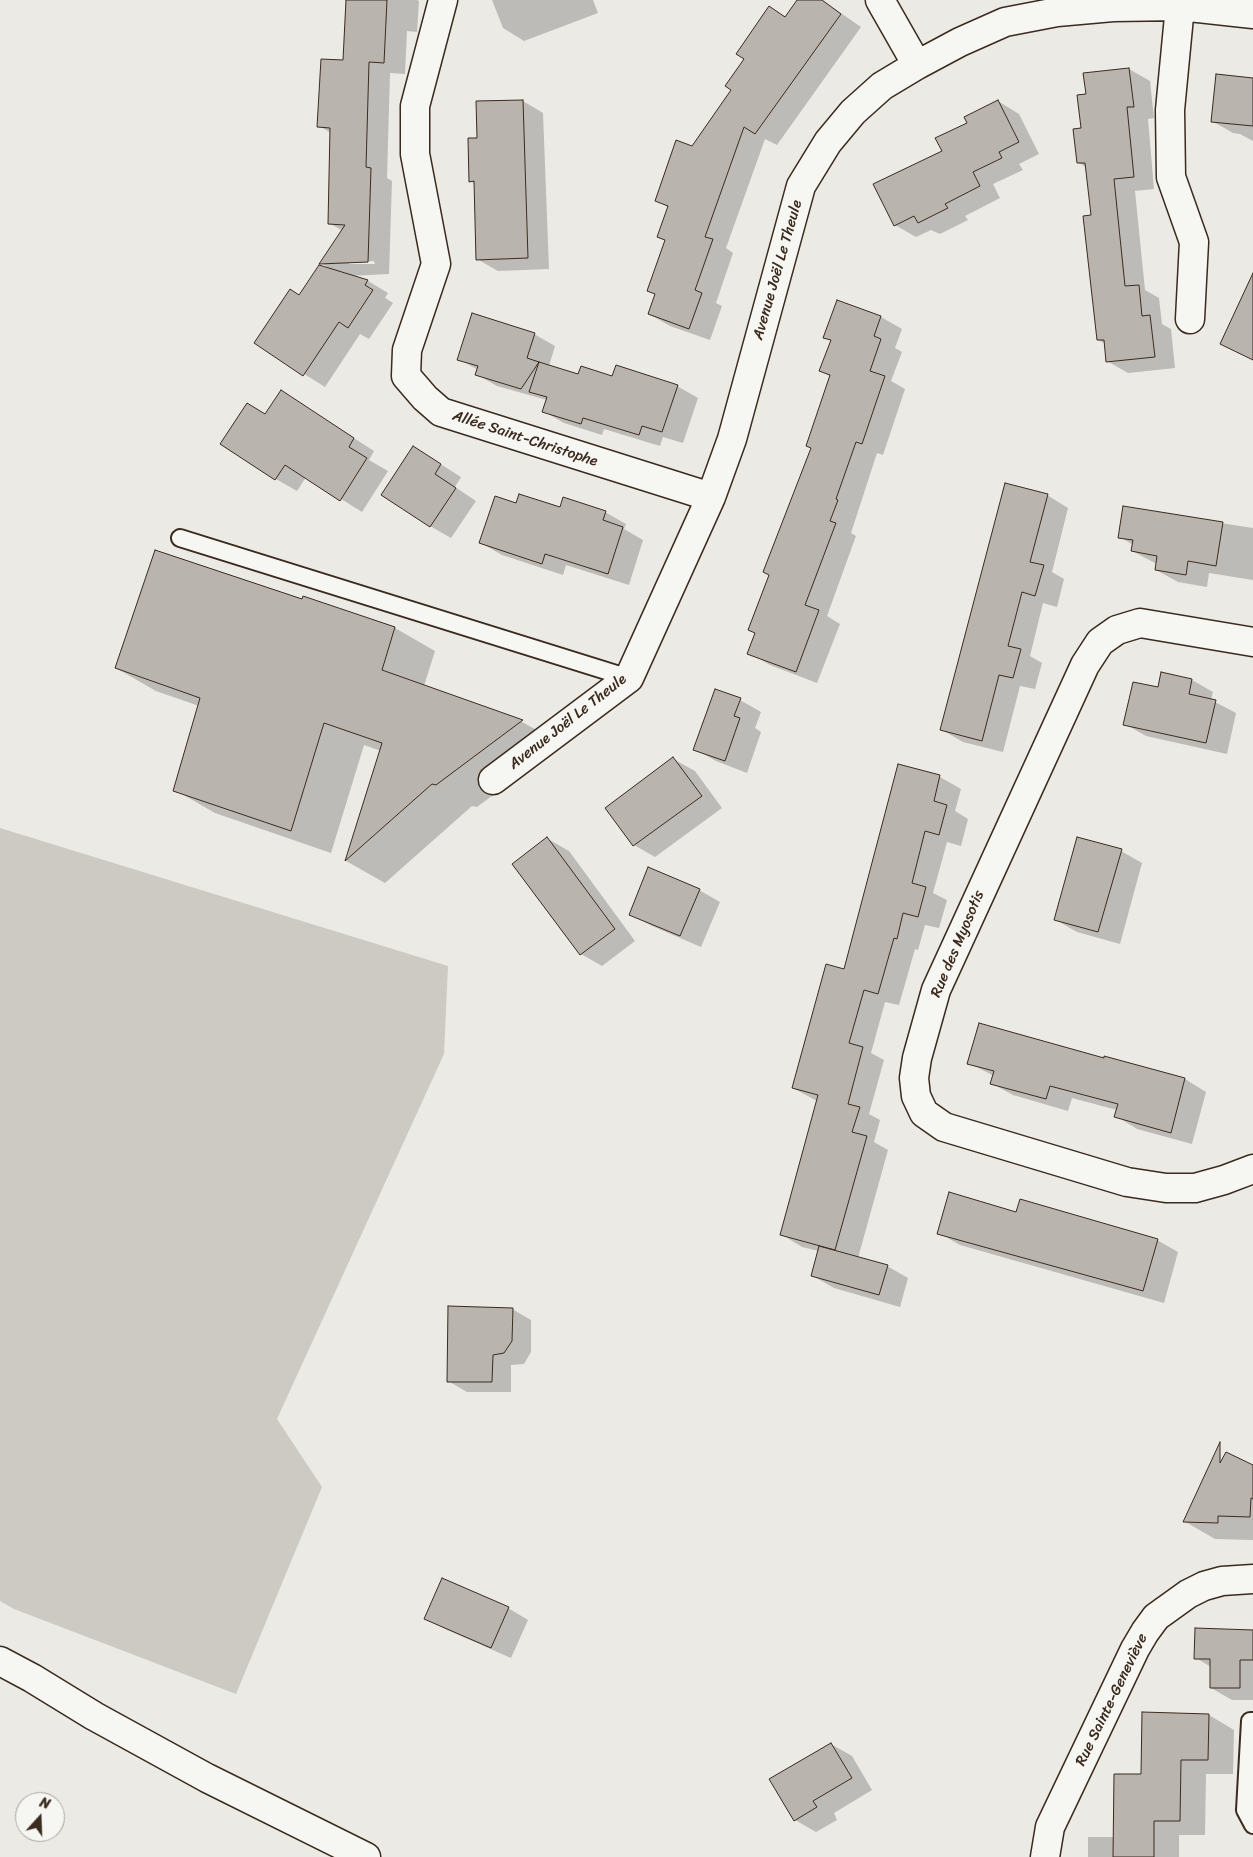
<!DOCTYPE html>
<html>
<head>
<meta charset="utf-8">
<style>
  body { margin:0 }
  #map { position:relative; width:1253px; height:1857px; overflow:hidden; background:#ebeae5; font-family:Sriracha,sans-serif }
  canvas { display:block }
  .north { position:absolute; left:15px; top:1792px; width:50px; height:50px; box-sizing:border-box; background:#f6f6f2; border:1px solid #aba49d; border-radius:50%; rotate:20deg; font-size:14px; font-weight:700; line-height:20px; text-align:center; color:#3b2a1e }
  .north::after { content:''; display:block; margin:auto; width:18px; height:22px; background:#3b2a1e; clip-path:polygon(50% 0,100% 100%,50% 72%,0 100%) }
</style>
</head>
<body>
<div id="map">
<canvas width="1253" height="1857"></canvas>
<div class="north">N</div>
</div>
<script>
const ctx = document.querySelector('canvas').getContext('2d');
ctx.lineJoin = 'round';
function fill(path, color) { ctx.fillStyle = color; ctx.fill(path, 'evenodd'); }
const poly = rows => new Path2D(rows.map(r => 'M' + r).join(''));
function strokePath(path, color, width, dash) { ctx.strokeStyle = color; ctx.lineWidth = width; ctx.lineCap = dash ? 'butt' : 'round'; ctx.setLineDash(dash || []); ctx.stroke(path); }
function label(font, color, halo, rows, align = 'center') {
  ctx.font = font + ' Sriracha,sans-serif'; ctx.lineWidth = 5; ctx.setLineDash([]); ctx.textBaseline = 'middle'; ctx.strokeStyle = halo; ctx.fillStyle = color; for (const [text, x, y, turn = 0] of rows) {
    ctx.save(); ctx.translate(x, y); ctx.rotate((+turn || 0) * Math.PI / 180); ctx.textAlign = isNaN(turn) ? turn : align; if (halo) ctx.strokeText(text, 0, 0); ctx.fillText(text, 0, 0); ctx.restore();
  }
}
fill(poly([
  [0,828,448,966,444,1054,277,1419,322,1487,236,1694,14,1609,0,1601]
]), '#cdcac4');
fill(poly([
  [347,0,417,0,419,1,417,32,407,31,405,74,390,73,387,178,392,181,389,274,349,276,368,281,388,293,385,298,393,303,369,339,360,334,325,387,255,343,299,296,329,268,321,263,343,231,329,223,331,133,319,126,344,62],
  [374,261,375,264,349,264,349,262],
  [492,0,593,0,598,13,524,41,503,28],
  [808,0,822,0,861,27,777,145,765,139,726,248,733,253,716,303,722,306,710,340,670,326,649,314,656,294,666,241,659,237,669,208,656,200,733,90,770,8,786,17],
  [1129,69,1150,81,1154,118,1148,119,1154,189,1135,191,1145,290,1159,298,1162,324,1171,329,1175,368,1128,373,1107,361,1106,344,1098,340,1092,216,1087,168,1078,162,1087,95],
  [1253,79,1253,141,1240,134,1233,133,1212,121],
  [523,101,543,113,549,269,498,271,477,259,475,184,470,181,478,139],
  [998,101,1019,114,1039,154,1019,164,1023,170,993,184,1000,198,965,216,968,220,940,234,931,230,916,237,895,225,943,151,969,124],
  [837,302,881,317,902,329,895,348,902,352,891,381,905,389,883,455,877,453,851,533,856,536,827,616,840,624,817,683,770,665,749,653,756,634,770,575,812,448,831,377,821,371,832,341,825,337],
  [534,334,555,346,549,366,579,375,677,386,698,398,683,443,663,437,660,446,604,429,602,435,564,423,543,411,547,400,497,386,476,374,478,370,459,359],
  [282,392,374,451,369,460,388,471,362,512,306,477,297,491,276,479,266,415],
  [434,460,461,477,455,487,476,501,451,538,430,526],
  [1047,495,1068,508,1052,572,1064,579,1057,607,1043,603,1030,656,1042,663,1035,689,1020,686,1003,752,963,742,942,730],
  [516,505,605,512,626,524,624,529,643,540,629,585,566,565,563,575,502,555,481,543],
  [1124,508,1253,528,1253,580,1209,573,1207,587,1178,582,1156,570,1157,564,1132,551,1133,545,1120,537],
  [304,598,395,628,435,651,424,686,522,722,562,744,477,807,472,806,385,883,346,861,381,751,364,745,331,853,215,813,175,790,199,706,156,691,116,668,303,600],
  [1192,680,1213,692,1211,700,1236,713,1227,754,1146,736,1125,724,1159,689],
  [740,700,761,712,755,728,761,732,747,773,716,761,695,749],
  [673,759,695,771,722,808,655,857,634,845],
  [898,766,940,777,961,789,955,811,968,819,961,846,947,842,933,893,947,900,939,928,925,925,918,950,915,949,899,1005,885,1002,871,1053,884,1060,869,1114,880,1120,874,1142,888,1150,858,1258,887,1266,908,1278,900,1307,834,1288,813,1276,819,1251,802,1247,781,1234,817,1101,793,1088,845,970],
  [548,839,569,851,635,941,602,966,581,954],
  [1121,851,1142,863,1120,944,1077,932,1056,920],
  [699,890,720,902,701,947,652,926,630,914],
  [1105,1057,1185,1079,1206,1092,1192,1144,1137,1129,1116,1116,1117,1110,1072,1098,1068,1111,1013,1095,991,1083,994,1076,969,1063,1104,1059],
  [1017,1213,1157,1240,1178,1252,1164,1303,960,1245,939,1233],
  [512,1309,531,1320,531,1352,524,1364,511,1365,511,1392,467,1392,448,1381],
  [1249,1465,1253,1465,1253,1540,1215,1539,1184,1521],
  [508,1608,528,1620,511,1658,445,1629,425,1618],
  [1253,1631,1253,1700,1232,1700,1211,1688,1211,1667,1196,1658],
  [1209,1715,1234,1730,1233,1774,1206,1774,1205,1835,1179,1835,1179,1857,1088,1857,1088,1837,1114,1837,1142,1775],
  [831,1744,852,1756,872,1790,834,1813,837,1820,816,1832,795,1820]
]), '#0003');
const building = poly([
  [346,0,387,0,384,63,369,62,366,167,371,168,368,262,319,264,345,225,328,224,330,128,317,127,321,59,343,60,346,0],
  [797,0,822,0,841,14,755,134,744,127,705,237,713,239,695,290,702,293,689,329,648,314,655,294,647,291,665,240,657,237,668,206,655,201,676,140,692,146,731,90,725,86,744,59,736,54,769,6,785,17,797,0],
  [1129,68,1134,107,1127,107,1134,177,1114,179,1125,286,1139,285,1142,316,1150,315,1155,357,1106,362,1104,340,1097,340,1083,216,1091,215,1085,163,1077,163,1073,129,1081,128,1077,95,1086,94,1083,73,1129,68],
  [1216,74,1253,78,1253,126,1211,122,1216,74],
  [523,100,528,258,476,260,474,181,469,182,468,138,477,138,476,101,523,100],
  [998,100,1019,142,999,152,1002,158,973,172,980,186,945,204,948,208,918,223,914,216,894,226,873,184,942,151,935,138,967,123,964,117,998,100],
  [319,265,368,280,365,285,373,290,348,328,339,322,303,376,254,343,290,289,299,295,319,265],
  [1253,273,1253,360,1220,344,1253,273],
  [837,300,881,316,874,336,881,339,870,371,885,376,862,444,856,442,836,499,838,500,830,521,836,523,805,605,819,610,796,672,747,654,755,633,748,630,769,575,763,572,811,448,806,446,830,375,819,371,831,340,823,338,837,300],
  [472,313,535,333,527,358,539,362,521,389,475,375,478,366,457,360,472,313],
  [539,362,578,374,581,366,612,376,616,365,678,385,662,432,642,426,639,435,583,418,581,424,542,412,547,397,529,392,539,362],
  [281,390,354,438,349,447,367,458,340,501,285,465,275,480,220,444,247,403,265,414,281,390],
  [413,446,441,464,435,474,456,488,430,527,381,495,413,446],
  [1005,483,1048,494,1030,562,1044,565,1035,596,1022,592,1008,646,1021,649,1013,678,999,675,982,741,940,730,1005,483],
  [519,494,560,507,563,497,606,511,603,520,623,527,608,574,545,554,542,564,479,543,495,496,516,503,519,494],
  [1123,506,1223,522,1216,566,1188,561,1186,575,1155,570,1157,556,1131,551,1133,540,1118,538,1123,506],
  [155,550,302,599,303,596,395,627,382,670,523,720,436,785,432,784,345,861,382,743,324,723,291,831,173,791,200,698,115,668,155,550],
  [1161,672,1192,679,1189,694,1216,700,1206,743,1123,725,1133,682,1158,687,1161,672],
  [715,689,741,698,734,716,740,718,725,761,693,750,715,689],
  [673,757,702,796,633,846,605,808,673,757],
  [898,764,940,775,934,801,947,805,939,835,925,831,912,883,926,887,918,917,903,913,897,939,894,938,878,994,864,990,849,1043,863,1047,848,1104,860,1107,852,1132,867,1136,835,1250,780,1235,818,1095,792,1088,826,964,844,969,898,764],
  [547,837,615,929,580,955,512,864,547,837],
  [1077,837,1122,849,1098,932,1054,920,1077,837],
  [648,867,700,889,680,936,629,915,648,867],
  [979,1023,1104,1058,1104,1056,1185,1078,1171,1133,1114,1117,1118,1104,1050,1086,1046,1099,990,1084,994,1071,967,1064,979,1023],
  [949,1192,1016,1212,1020,1199,1158,1239,1143,1291,937,1234,949,1192],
  [819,1246,888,1265,879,1295,811,1276,819,1246],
  [448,1306,513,1308,512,1341,504,1353,493,1355,492,1382,447,1382,448,1306],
  [1220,1442,1220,1463,1226,1452,1253,1465,1253,1499,1251,1498,1250,1517,1218,1516,1218,1523,1183,1522,1220,1442],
  [442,1578,509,1607,491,1648,424,1619,442,1578],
  [1195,1628,1253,1630,1253,1660,1240,1660,1240,1688,1210,1688,1210,1659,1194,1659,1195,1628],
  [1142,1712,1209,1714,1208,1760,1181,1760,1180,1821,1154,1821,1154,1857,1113,1857,1114,1774,1141,1774,1142,1712],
  [831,1743,852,1778,813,1801,817,1807,794,1821,769,1779,831,1743]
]);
fill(building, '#bab4ae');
strokePath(building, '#3b2a1e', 1);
const lane = poly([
  [180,538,629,678],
  [1253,1721,1250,1721,1245,1810,1253,1825]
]);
const street = poly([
  [443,0,415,106,415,154,436,264,407,350,406,376,425,398,441,412,711,497],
  [880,0,917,65],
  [1180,6,1170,110,1171,177,1194,242,1190,319],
  [1253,642,1140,623,1117,630,1100,642,1085,665,936,990,917,1058,914,1078,916,1096,924,1113,944,1127,1127,1182,1166,1188,1195,1188,1224,1180,1253,1169],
  [493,780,629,678,711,497,732,439,801,186,828,142,853,112,882,86,917,65,960,42,1005,22,1057,12,1113,7,1180,6,1253,14],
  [1045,1857,1050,1827,1135,1649,1145,1632,1156,1617,1188,1594,1204,1586,1222,1581,1253,1579]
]);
const secondary = poly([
  [0,1661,32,1678,94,1716,207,1778,366,1857]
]);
strokePath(lane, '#3b2a1e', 20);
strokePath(street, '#3b2a1e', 31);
strokePath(secondary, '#3b2a1e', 31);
strokePath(lane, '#f6f6f2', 16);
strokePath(street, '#f6f6f2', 28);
strokePath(secondary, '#f6f6f2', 28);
label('15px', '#3b2a1e', '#f6f6f2', [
  ["Avenue Joël Le Theule",778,270,-74],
  ["Allée Saint-Christophe",525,439,18],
  ["Avenue Joël Le Theule",568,722,-38],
  ["Rue des Myosotis",958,944,-67],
  ["Rue Sainte-Geneviève",1112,1700,-64]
]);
</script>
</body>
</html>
